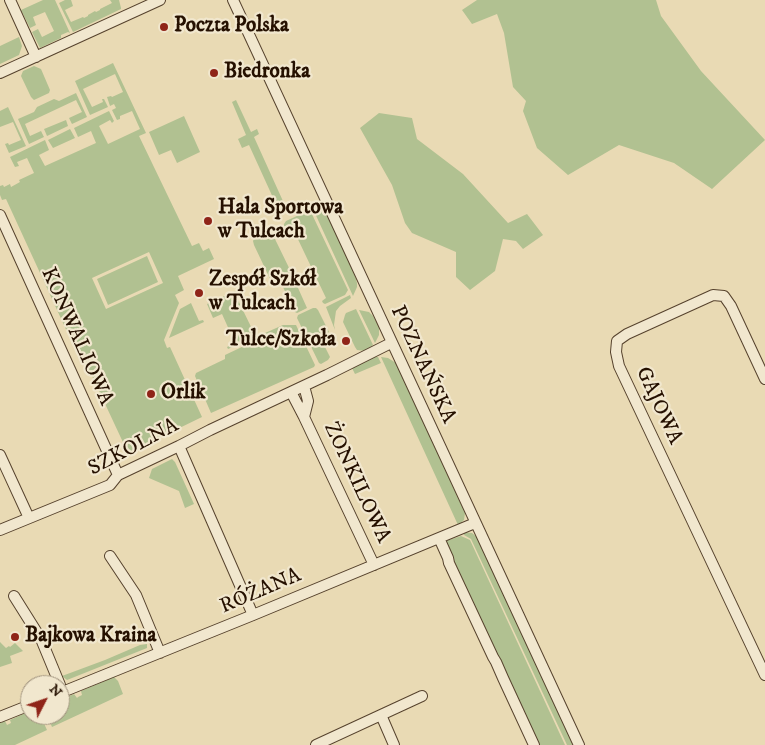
<!DOCTYPE html>
<html>
<head>
<meta charset="utf-8">
<style>
  body { margin:0 }
  #map { position:relative; width:765px; height:745px; overflow:hidden; background:#e9dab4; font-family:"IM FELL DW Pica",serif }
  canvas { display:block }
  .north { position:absolute; left:20px; top:675px; width:50px; height:50px; box-sizing:border-box; background:#f1e7ce; border:1px solid #9f917c; border-radius:50%; rotate:49deg; font-size:14px; font-weight:700; line-height:20px; text-align:center; color:#251000 }
  .north::after { content:''; display:block; margin:auto; width:18px; height:22px; background:#8f2418; clip-path:polygon(50% 0,100% 100%,50% 72%,0 100%) }
</style>
</head>
<body>
<div id="map">
<canvas width="765" height="745"></canvas>
<div class="north">N</div>
</div>
<script>
const ctx = document.querySelector('canvas').getContext('2d');
ctx.lineJoin = 'round';
function fill(path, color) { ctx.fillStyle = color; ctx.fill(path, 'evenodd'); }
const poly = rows => new Path2D(rows.map(r => 'M' + r).join(''));
function strokePath(path, color, width, dash) { ctx.strokeStyle = color; ctx.lineWidth = width; ctx.lineCap = dash ? 'butt' : 'round'; ctx.setLineDash(dash || []); ctx.stroke(path); }
function label(font, color, halo, rows, align = 'center') {
  ctx.font = font + ' "IM FELL DW Pica",serif'; ctx.lineWidth = 4.5; ctx.setLineDash([]); ctx.textBaseline = 'middle'; ctx.strokeStyle = halo; ctx.fillStyle = color; for (const [text, x, y, turn = 0] of rows) {
    ctx.save(); ctx.translate(x, y); ctx.rotate((+turn || 0) * Math.PI / 180); ctx.textAlign = isNaN(turn) ? turn : align; if (halo) ctx.strokeText(text, 0, 0); ctx.fillText(text, 0, 0); ctx.restore();
  }
}
fill(poly([
  [43,0,55,0,70,33,68,32,61,35,61,38,40,48,32,32,38,29,42,37,54,31,45,12,33,17,36,25,30,28,21,10],
  [65,0,71,0,73,6,65,10,71,22,83,17,84,18,88,16,88,15,95,11,96,12,100,10,100,9,112,3,110,0,119,0,121,8,121,9,73,32,59,3],
  [477,0,656,0,661,16,701,71,765,140,712,189,674,163,619,145,568,175,537,148,523,111,526,101,513,87,504,33,497,14,472,24,462,10],
  [19,37,22,46,19,55,0,64,0,46],
  [113,63,146,133,139,136,192,246,199,243,203,251,209,248,214,259,178,276,184,290,175,295,179,303,164,340,167,348,170,347,202,417,128,453,79,348,75,349,6,199,2,200,0,195,0,186,3,185,4,187,10,184,11,187,20,182,19,180,34,173,27,158,17,162,19,166,15,167,10,157,45,140,49,150,39,155,45,166,96,143,91,131,78,137,74,128,109,111,114,121,112,123,110,120,99,126,108,144,140,129,132,111,120,116,120,119,117,120,112,110,116,108,114,104,110,106,107,97,111,96,112,97,123,92,115,74,83,89,92,107,103,102,102,99,104,99,108,107,90,115,75,81],
  [149,252,163,283,106,309,92,278],
  [34,66,41,69,50,90,49,93,34,100,31,97,21,76,23,71],
  [76,93,87,117,72,124,69,118,82,112,76,100,25,124,30,136,41,131,44,137,29,144,18,119,34,112,37,107,54,99,59,101],
  [236,100,251,132,257,129,259,134,254,137,287,210,280,213,249,145,242,148,238,139,246,135,232,102],
  [8,107,26,146,9,153,5,144,8,143,9,145,21,140,13,122,0,127,0,111],
  [379,113,412,118,417,139,463,174,508,223,527,214,543,235,523,249,516,241,503,239,495,271,470,290,456,277,456,252,412,233,405,223,392,185,360,128],
  [184,116,200,152,177,163,171,150,159,155,149,132],
  [66,120,68,126,47,136,44,129],
  [70,129,75,138,53,148,48,140],
  [317,208,321,209,327,214,355,275,357,283,357,287,353,296,313,209],
  [310,210,348,290,345,295,325,304,323,303,322,301,326,298,294,231,290,232,287,231,284,227,284,224,286,221],
  [273,229,275,230,277,232,276,235,274,237,293,276,280,282,279,280,272,283,254,245,253,241,254,239],
  [147,256,158,282,108,305,97,279],
  [294,279,307,308,297,313,295,312,282,285],
  [242,288,244,292,236,296,256,337,283,325,296,325,315,365,314,367,211,413,195,376,196,373,225,359,225,355,244,346,242,343,228,349,227,347,235,343,222,314,213,318,207,304],
  [350,295,351,298,340,306,336,311,334,325,335,330,326,307],
  [191,303,199,321,203,320,204,322,169,338,180,309],
  [313,308,316,308,318,310,329,332,320,337,330,357,328,360,321,364,319,363,297,318,298,315],
  [356,309,373,345,365,351,357,350,355,347,343,322,345,315,346,313],
  [359,310,369,312,373,316,379,327,379,335,375,343],
  [374,357,378,357,381,363,355,374,352,368],
  [381,357,388,358,396,363,465,513,464,520,458,525],
  [172,459,175,462,194,504,185,508,179,491,149,478,152,469],
  [463,532,472,533,477,537,574,745,567,745,471,539,464,535],
  [461,536,470,540,565,745,538,745,443,542],
  [0,642,6,648,9,646,10,647,15,643,23,651,10,656,12,663,0,667],
  [147,644,147,648,67,680,62,676,105,660,140,645],
  [114,677,118,681,123,694,52,727,47,715,60,715,60,700,74,694,77,698,78,697,82,695,81,691],
  [30,711,30,715,40,715,47,730,15,745,0,745,0,723,5,721,7,725,11,723,10,720]
]), '#b1c191');
const minor = poly([
  [10,0,36,57],
  [233,0,579,745],
  [0,73,160,0],
  [0,215,118,475],
  [765,379,731,306,724,296,713,295,627,334,617,341,616,352,619,366,765,675],
  [304,386,308,401,304,417],
  [291,392,304,417,374,565],
  [179,446,253,615],
  [0,455,29,518],
  [0,530,110,485,118,475,179,446,210,430,327,375,391,343],
  [439,538,448,558,449,563,493,657,496,662,503,678,534,745],
  [110,556,136,595,160,653],
  [14,596,41,639,60,685],
  [60,693,253,615,475,523],
  [381,715,394,745],
  [0,717,30,705],
  [316,745,422,696]
]);
strokePath(minor, '#56422d', 12);
strokePath(minor, '#f1e7ce', 10);
for (const [x, y, r, color] of [
  [164,27,5,"#8f2418"],
  [214,73,5,"#8f2418"],
  [208,221,5,"#8f2418"],
  [199,293,5,"#8f2418"],
  [346,341,5,"#8f2418"],
  [151,394,5,"#8f2418"],
  [15,637,5,"#8f2418"]
]) { const dot = new Path2D(); dot.arc(x, y, r, 0, 2 * Math.PI); ctx.fillStyle = color; ctx.fill(dot); strokePath(dot, '#f1e7ce', 2); }
label('bold 21px', '#251000', '#f1e7ce', [
  ["Poczta Polska",174,27],
  ["Biedronka",224,73],
  ["Hala Sportowa",218,209],
  ["w Tulcach",218,233],
  ["Zespół Szkół",209,281],
  ["w Tulcach",209,305],
  ["Tulce/Szkoła",336,341,"right"],
  ["Orlik",161,394],
  ["Bajkowa Kraina",25,637]
], 'left');
label('21px', '#251000', '#f1e7ce', [
  ["KONWALIOWA",76,337,66],
  ["POZNAŃSKA",422,365,65],
  ["GAJOWA",658,406,65],
  ["SZKOLNA",134,448,-28],
  ["ŻONKILOWA",356,483,65],
  ["RÓŻANA",261,592,-23]
]);
</script>
</body>
</html>
